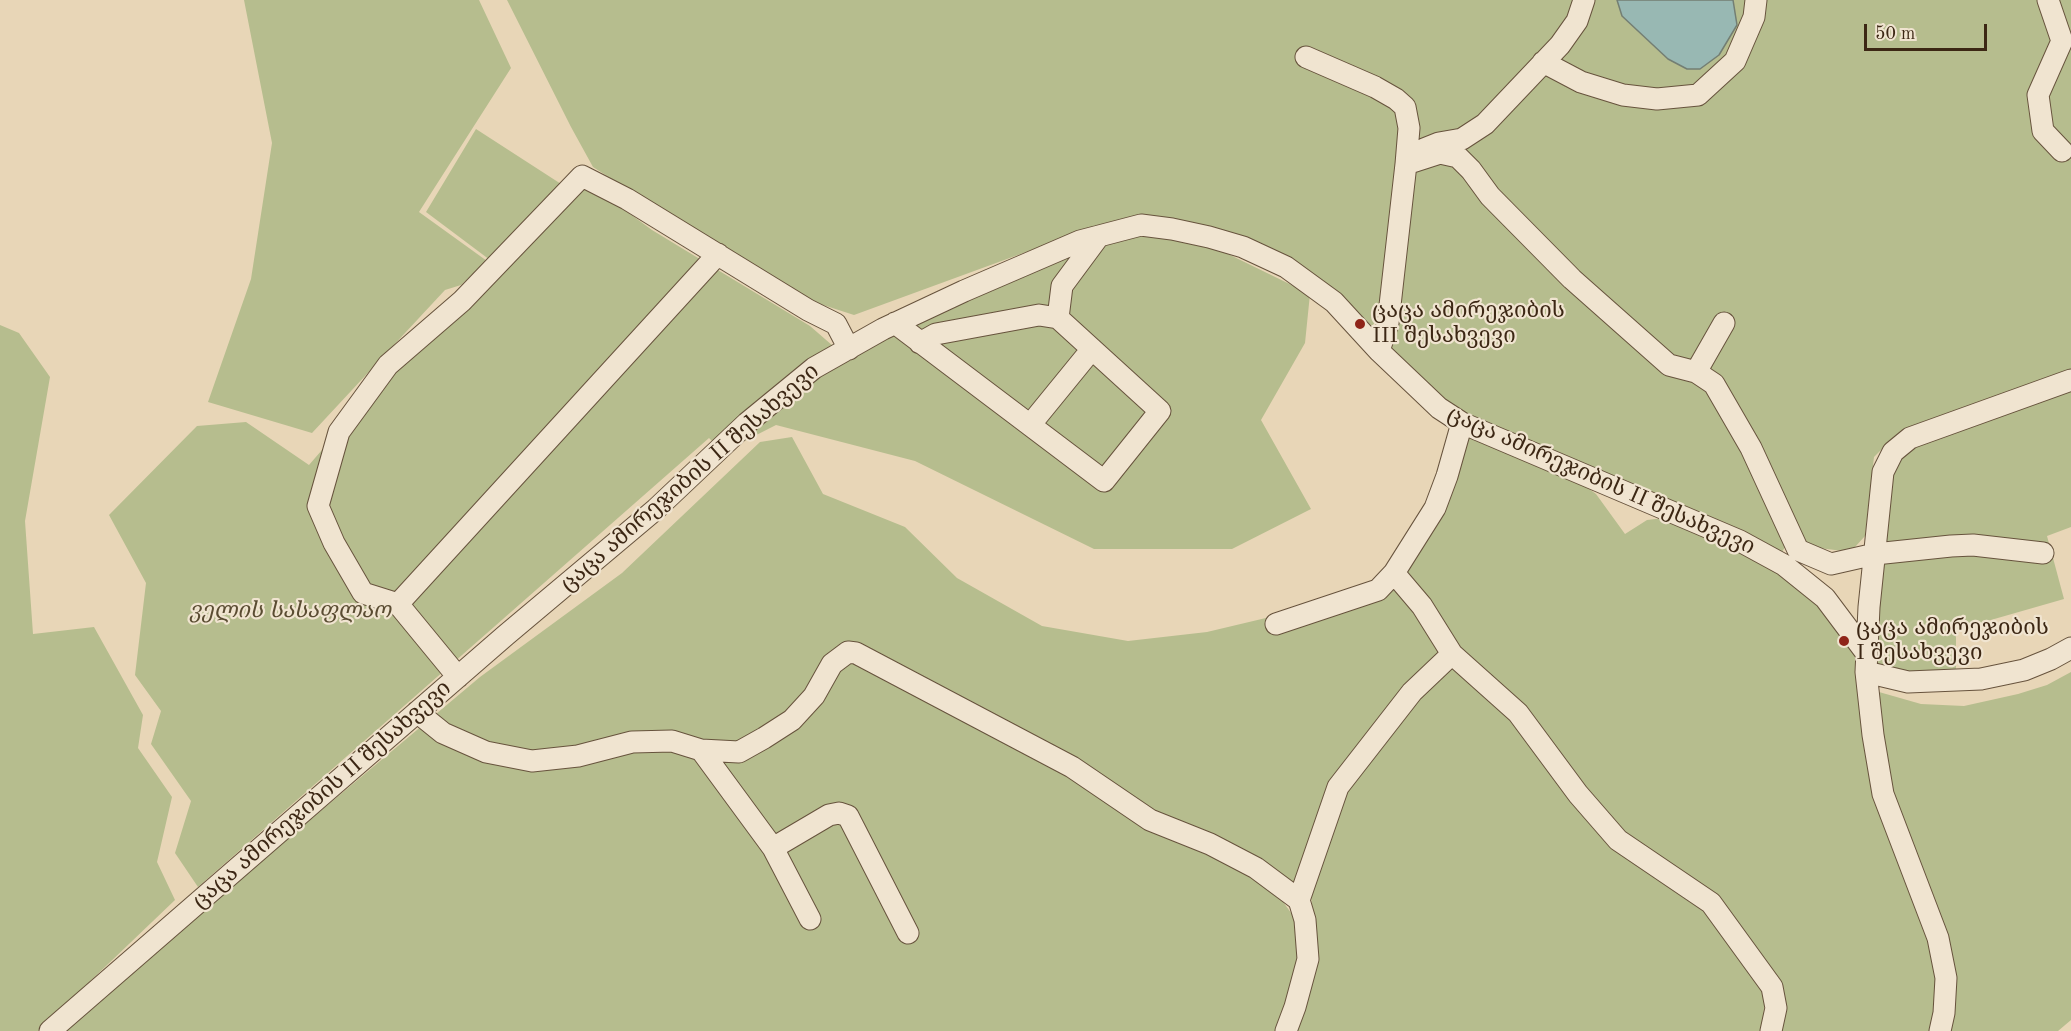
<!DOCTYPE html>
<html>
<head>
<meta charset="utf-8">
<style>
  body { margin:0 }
  #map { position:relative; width:2071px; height:1031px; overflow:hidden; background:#e8d6b7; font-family:"Old Standard TT",serif }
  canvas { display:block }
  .scale { position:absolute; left:1864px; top:24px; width:123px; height:27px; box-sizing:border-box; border:3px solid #3c2714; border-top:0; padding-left:8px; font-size:18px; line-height:21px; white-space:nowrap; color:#3c2714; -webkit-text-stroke:4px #f0e4d0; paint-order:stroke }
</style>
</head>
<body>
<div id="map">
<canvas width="2071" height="1031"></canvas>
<div class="scale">50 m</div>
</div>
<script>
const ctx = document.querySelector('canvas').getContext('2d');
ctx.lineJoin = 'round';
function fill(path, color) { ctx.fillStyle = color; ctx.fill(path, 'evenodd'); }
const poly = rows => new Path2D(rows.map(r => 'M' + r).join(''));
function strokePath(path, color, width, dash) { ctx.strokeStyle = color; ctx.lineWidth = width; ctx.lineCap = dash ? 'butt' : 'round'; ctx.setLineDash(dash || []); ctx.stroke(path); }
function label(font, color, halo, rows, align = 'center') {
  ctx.font = font + ' "Old Standard TT","Noto Serif Georgian",serif'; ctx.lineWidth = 4.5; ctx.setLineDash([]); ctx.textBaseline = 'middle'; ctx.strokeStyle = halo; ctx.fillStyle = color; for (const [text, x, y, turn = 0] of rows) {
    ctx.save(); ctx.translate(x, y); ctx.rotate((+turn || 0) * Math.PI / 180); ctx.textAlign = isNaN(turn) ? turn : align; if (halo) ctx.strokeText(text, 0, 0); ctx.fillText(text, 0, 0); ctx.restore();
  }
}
fill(poly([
  [244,0,479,0,511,68,419,212,487,261,461,285,445,290,312,433,208,402,251,279,272,143],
  [507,0,1617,0,1622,16,1668,59,1736,25,1733,0,2071,0,2071,372,1891,440,1874,457,1865,536,1855,547,1843,551,1819,548,1804,542,1714,371,1671,360,1567,268,1465,156,1412,158,1414,123,1387,101,1399,115,1385,311,1372,326,1310,276,1208,226,1048,244,854,315,820,304,765,278,593,167,571,127],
  [476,129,575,193,585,181,652,230,810,326,848,359,915,319,1125,235,1176,239,1224,252,1310,294,1305,343,1261,420,1311,509,1232,549,1094,549,915,461,776,425,723,452,709,438,198,887,175,853,191,801,151,744,161,711,135,675,146,583,109,515,197,426,246,422,309,465,391,370,502,269,426,212],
  [1445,158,1687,377,1716,396,1788,542,1782,552,1452,410,1388,350,1416,166],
  [0,325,19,333,50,377,25,521,33,634,94,627,143,715,138,748,172,797,157,862,175,900,38,1031,0,1031],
  [2071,389,2071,527,2047,536,2051,551,1972,541,1972,534,1880,549,1888,473,1900,452],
  [1467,436,1573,477,1596,494,1625,534,1647,520,1664,518,1740,550,1809,593,1850,643,1859,665,1927,925,1937,972,1933,1031,1777,1031,1780,1012,1716,900,1631,843,1457,651,1408,581,1406,567],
  [792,437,823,494,905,527,957,578,1042,626,1128,641,1207,632,1392,588,1402,592,1440,649,1436,659,1381,721,1300,887,1218,853,1281,899,1294,917,1302,947,1280,1031,59,1031,480,677,622,573,760,442],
  [1968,551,2053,558,2064,599,1956,630,1956,689,1875,673,1882,561],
  [1454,664,1509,716,1622,851,1704,907,1765,996,1762,1031,1295,1031,1317,948,1311,896,1341,794,1414,702],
  [2071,672,2071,1020,2058,1031,1946,1031,1952,1005,1900,828,1881,752,1876,694,1879,692,1921,704,1964,706,2018,694,2047,685]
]), '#b6bd8e');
const water = poly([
  [1617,0,1733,0,1737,25,1719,55,1700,69,1687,69,1668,59,1622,16,1617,0]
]);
fill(water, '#98b8b3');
strokePath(water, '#737e73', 1.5);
const minor = poly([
  [2048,0,2062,41,2038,95,2043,131,2062,151],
  [1306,57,1375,87,1396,99,1405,107,1409,128,1406,164],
  [1543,62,1581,82,1623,95,1657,99,1698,95,1735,61,1754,17,1756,0],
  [1424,149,1439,143,1462,139,1485,124,1560,45,1577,21,1584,0],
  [895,323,1104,481,1160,411,1058,318,1062,286,1099,236],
  [920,343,936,334,1039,315,1058,318],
  [1379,351,1388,323,1406,164,1440,153,1458,157,1471,170,1490,196,1572,279,1669,365,1696,372,1714,384,1751,448,1798,550,1831,564,1875,554,1951,546,1973,545,2043,553],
  [1696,372,1724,323],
  [1030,425,1092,349],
  [1394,573,1422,606,1452,654,1518,713,1578,794,1618,840,1711,903,1772,987,1776,1008,1771,1031],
  [398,604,718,254],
  [1276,624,1378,590,1394,573,1435,508,1447,476,1462,423],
  [1866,672,1908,682,1981,679,2024,670,2051,659,2071,648],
  [458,677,398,604,363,593,334,543,318,506,339,432,388,365,462,301,582,176,627,199,808,310,836,324,849,349],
  [417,712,443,733,486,752,532,761,578,756,632,742,672,741,701,750,739,752,764,738,792,720,814,696,832,664,848,652,856,653,1072,767,1150,820,1210,844,1256,868,1299,900],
  [701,750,773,848,810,919],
  [773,848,829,815,839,813,848,816,908,933],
  [50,1031,506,635,656,509,747,423,814,368,883,329,964,291,1080,241,1141,225,1172,229,1209,237,1243,247,1286,267,1334,302,1379,351,1418,388,1439,408,1462,423,1740,541,1784,565,1825,598,1867,654],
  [1286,1031,1295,1007,1308,959,1305,920,1299,900,1338,787,1412,692,1452,654],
  [1940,1031,1944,1013,1946,978,1938,938,1883,794,1873,735,1866,672,1869,607,1883,472,1893,452,1910,438,2071,380]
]);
strokePath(minor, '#67533d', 23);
strokePath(minor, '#f0e4d0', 21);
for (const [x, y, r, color] of [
  [1360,324,6,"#8f2418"],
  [1844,641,6,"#8f2418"]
]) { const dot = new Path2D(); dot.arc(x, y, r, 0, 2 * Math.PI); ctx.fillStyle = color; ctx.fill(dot); strokePath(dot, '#f0e4d0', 2); }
label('22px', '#3c2714', '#f0e4d0', [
  ["ცაცა ამირეჯიბის",1372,311],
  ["III შესახვევი",1372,336],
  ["ცაცა ამირეჯიბის",1856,628],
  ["I შესახვევი",1856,653]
], 'left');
label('22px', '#3c2714', '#f0e4d0', [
  ["ცაცა ამირეჯიბის II შესახვევი",690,478,-41],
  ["ცაცა ამირეჯიბის II შესახვევი",1601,481,24],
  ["ცაცა ამირეჯიბის II შესახვევი",322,795,-41]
]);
label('italic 22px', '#5a4c32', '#f0e4d0', [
  ["ველის სასაფლაო",290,611]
]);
</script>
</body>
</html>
